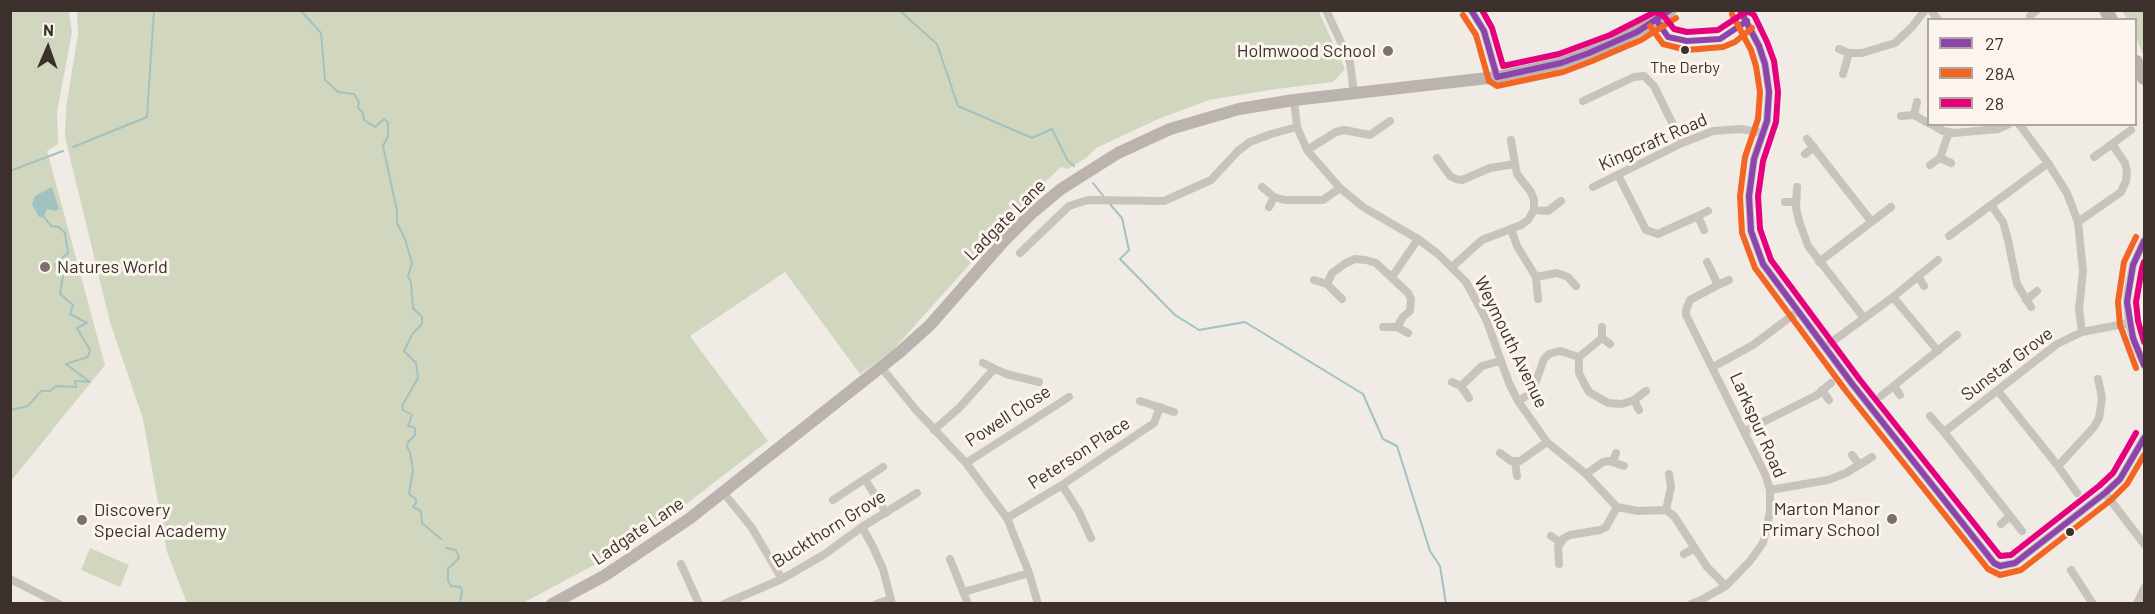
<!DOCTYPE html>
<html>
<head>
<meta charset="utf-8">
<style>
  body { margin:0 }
  #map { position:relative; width:2155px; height:614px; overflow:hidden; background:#f0ebe5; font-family:Barlow,sans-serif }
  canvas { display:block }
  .frame { position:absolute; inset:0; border:12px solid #3b302b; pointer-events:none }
  .legend { position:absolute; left:1927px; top:18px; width:210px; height:108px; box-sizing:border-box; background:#fbf5ee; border:2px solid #aea6a0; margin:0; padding:8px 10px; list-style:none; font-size:18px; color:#3b302b }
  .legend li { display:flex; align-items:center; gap:12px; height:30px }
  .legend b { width:30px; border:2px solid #aea6a0 }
  .north { position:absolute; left:18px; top:18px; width:60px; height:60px; -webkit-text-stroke:4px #fbf5ee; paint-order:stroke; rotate:2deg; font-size:16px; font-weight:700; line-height:24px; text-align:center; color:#3b302b }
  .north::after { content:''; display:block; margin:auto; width:21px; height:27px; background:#3b302b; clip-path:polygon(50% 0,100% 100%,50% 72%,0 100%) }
</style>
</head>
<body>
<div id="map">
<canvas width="2155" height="614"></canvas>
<div class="frame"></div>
<ul class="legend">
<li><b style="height:8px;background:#8e44ad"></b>27</li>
<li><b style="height:8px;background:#f26522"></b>28A</li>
<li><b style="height:8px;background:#e5007d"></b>28</li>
</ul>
<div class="north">N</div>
</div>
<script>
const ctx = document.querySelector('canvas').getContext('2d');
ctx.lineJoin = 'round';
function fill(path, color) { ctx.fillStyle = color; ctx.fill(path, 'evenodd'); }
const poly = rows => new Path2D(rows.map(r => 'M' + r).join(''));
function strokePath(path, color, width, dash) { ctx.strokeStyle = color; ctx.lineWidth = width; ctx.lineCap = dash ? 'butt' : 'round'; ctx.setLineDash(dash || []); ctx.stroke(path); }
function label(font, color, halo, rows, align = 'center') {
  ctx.font = font + ' Barlow,sans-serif'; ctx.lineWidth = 6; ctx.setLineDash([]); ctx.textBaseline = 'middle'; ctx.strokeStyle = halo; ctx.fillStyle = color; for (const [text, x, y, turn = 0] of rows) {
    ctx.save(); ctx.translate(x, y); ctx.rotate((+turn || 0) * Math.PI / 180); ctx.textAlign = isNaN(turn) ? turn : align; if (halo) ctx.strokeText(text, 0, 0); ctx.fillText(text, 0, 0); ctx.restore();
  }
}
fill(poly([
  [1318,10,1345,69,1333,82,1276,89,1209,100,1158,119,1096,148,1086,158,1068,169,1061,167,1036,190,893,350,860,374,785,272,690,336,768,441,672,515,609,557,523,603,187,603,167,552,143,419,110,322,65,137,66,108,78,34,77,11],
  [11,11,69,11,72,32,57,112,58,144,47,151,105,365,11,481],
  [2122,11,2144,11,2144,57,2136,38,2136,20,2127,19],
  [90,548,129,565,120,587,81,570]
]), '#d1d6bf');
fill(poly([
  [52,187,59,209,54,211,47,209,44,217,39,217,32,204,35,196]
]), '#a1c2c1');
strokePath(poly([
  [300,10,321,33,325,80,338,92,354,94,359,102,358,108,363,113,364,120,375,127,384,119,388,122,388,136,383,146,397,211,397,223,405,239,412,263,408,276,411,282,413,308,422,317,422,324,413,333,404,351,416,363,418,378,402,406,403,410,412,415,408,426,413,427,415,429,415,435,408,442,407,447,410,452,413,470,409,494,416,499,416,503,413,507,421,511,422,523,441,539],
  [899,10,937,44,958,106,1032,138,1052,129,1068,161,1074,166],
  [73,147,147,117,154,10],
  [10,171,63,151],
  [1093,183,1105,198],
  [1109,203,1122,218,1129,250,1120,259,1175,315,1199,330,1245,322,1363,394,1383,439,1397,446,1430,551,1440,566,1446,604],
  [10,410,28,406,41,391,50,391,56,386,76,387,75,381,90,382,66,364,88,357,90,350,77,328,87,323,70,314,73,305,60,294,63,276,56,270,55,264,68,253,65,233,59,227,51,226,44,217],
  [446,548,456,550,459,558,448,569,448,581,451,586,460,587,462,590,460,604]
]), '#a1c2c1', 2);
strokePath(poly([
  [1326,10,1350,62,1354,94],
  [1471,10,1484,31,1497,77],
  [1740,10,1759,46,1765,64,1769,92,1767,121,1754,159,1749,196,1751,231,1763,264,1853,385,1994,563,2000,566,2015,563,2105,493,2120,479,2144,438],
  [1931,10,1938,20],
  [2030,16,2037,10],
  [1839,49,1849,53,1862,53,1895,43,1912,27,1925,10],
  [1843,74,1849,53],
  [1294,100,1297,127,1307,150,1340,188,1363,207,1418,239,1438,254,1466,282,1486,319,1509,383,1518,401,1547,442,1586,474,1617,507,1638,511,1666,510,1674,516,1707,567,1726,586],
  [1583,101,1634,77,1644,76,1654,86,1682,143],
  [1914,115,1917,102],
  [1901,116,1914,115,1928,123],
  [1931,124,1943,131,1954,133,1998,129,2009,124],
  [2019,124,2048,163,2067,193,2078,222,2083,271,2079,309,2082,332],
  [1807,139,1871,221],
  [1511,140,1515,164],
  [1307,150,1336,132,1344,130,1370,135,1390,121],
  [1805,154,1814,147],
  [2094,157,2112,144],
  [1437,158,1450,176,1456,179,1462,180,1490,168,1515,164,1517,174,1531,192,1534,200,1534,210,1528,220,1521,225,1482,240,1452,267],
  [1940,158,1951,163],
  [1930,165,1940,158,1949,132],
  [1618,175,1646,230,1658,234,1698,216,1704,230],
  [1262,187,1274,197,1285,200,1323,200,1340,188],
  [1593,187,1682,143,1713,131,1741,129,1763,133],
  [1797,187,1796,208,1799,221,1808,246,1864,318],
  [1785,202,1796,202],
  [1991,205,2003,222,2008,240,2017,284,2031,307],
  [1269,207,1274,197],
  [1534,210,1548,211,1561,201],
  [1698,216,1708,211],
  [2078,222,2121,192,2126,181,2127,172,2125,163,2112,144,2131,130],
  [1511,229,1517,246,1536,277,1538,299],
  [1949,236,2048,163],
  [2144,241,2133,265,2128,290,2127,302,2129,323,2133,338,2144,365],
  [1020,253,1069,206,1088,200,1164,201,1211,180,1238,151,1250,142,1271,134,1297,127],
  [1819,262,1891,207],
  [1918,276,1924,286],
  [1392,277,1418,239],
  [1536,277,1557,273,1568,277,1576,286],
  [1314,280,1327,284,1342,299],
  [1327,284,1332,273,1346,263,1355,259,1366,260,1376,263,1408,293,1411,299,1410,311,1403,317,1397,327],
  [1718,285,1729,280],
  [1893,297,1938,351],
  [2026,300,2037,291],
  [1383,327,1397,327,1408,333],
  [1602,327,1602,338],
  [1825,347,1893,297,1938,260],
  [1579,357,1602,338,1610,344],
  [983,363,1006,374,1039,382],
  [881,367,916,410,966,463,1007,518,1029,573,1038,604],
  [1713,367,1753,345,1797,312],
  [1452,382,1461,386,1469,398],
  [1461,386,1482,366,1500,361],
  [1894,386,1900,395],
  [1822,390,1829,400],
  [1998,391,2058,466,2094,427,2099,418,2102,398,2098,379],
  [1881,396,1957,335],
  [1634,400,1639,410],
  [1140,401,1174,412],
  [1518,401,1530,394,1534,387,1544,359,1549,354,1560,351,1579,357,1579,373,1584,383,1589,392,1608,403,1622,404,1634,400,1646,391],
  [1930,416,1944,432],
  [934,430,960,407,994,369],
  [1745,431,1817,395,1831,383],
  [1500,453,1511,461,1520,461,1547,442],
  [1852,455,1859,464],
  [1515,462,1517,476],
  [1613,462,1616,453],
  [966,463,1069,397],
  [2058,466,2077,493],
  [1586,474,1603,462,1609,461,1624,466],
  [865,479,886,513],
  [1062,485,1079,512,1091,538],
  [1770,490,1828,480,1846,473,1872,457],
  [723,492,752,528,782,579],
  [2105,493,2144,544],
  [833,500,883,467],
  [1666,510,1671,487,1669,474],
  [1007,518,1062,485,1154,423,1160,407],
  [2001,524,2010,516],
  [862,527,873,547,883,569,892,604],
  [2022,531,1944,432,2057,344,2082,332,2129,323],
  [1551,536,1560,542],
  [1684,554,1695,548],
  [950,559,968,604],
  [681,564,699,604],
  [1559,564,1558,547,1564,538,1570,535,1600,530,1606,527,1617,507],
  [2071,570,2093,604],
  [10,579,59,604],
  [964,592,1029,573],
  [724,604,782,579,825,554,862,527,917,493],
  [876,604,891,599],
  [1691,604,1701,600,1726,586,1750,561,1763,543,1770,512,1770,490,1765,474,1686,315,1686,310,1690,300,1718,285,1707,262],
  [2137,604,2144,588]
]), '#c9c3be', 8);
strokePath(poly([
  [552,604,604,576,689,519,900,352,930,325,1003,242,1031,214,1061,189,1118,153,1170,129,1239,109,1294,100,1497,77,1561,63,1614,43,1657,21,1671,10]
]), '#bab3ae', 12);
strokePath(poly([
  [2106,10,2111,20],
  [2136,62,2144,78]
]), '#b8b1ad', 14);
strokePath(poly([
  [1471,10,1484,31,1497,77,1561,63,1589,53,1637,32,1670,10],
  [1740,10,1759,46,1765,64,1769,92,1767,121,1754,159,1749,196,1751,231,1763,264,1853,385,1994,563,2000,566,2015,563,2105,493,2120,479,2144,438],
  [1657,21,1668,37,1687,41,1720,39,1747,21],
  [2144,241,2133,265,2127,302,2133,338,2144,365]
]), '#8e44ad', 6);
strokePath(poly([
  [1732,14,1751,50,1756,66,1760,92,1758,119,1745,157,1740,196,1742,233,1755,268,1846,391,1988,569,2000,575,2021,570,2111,500,2127,484,2144,455],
  [1463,15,1476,35,1489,81,1497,86,1563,72,1592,61,1641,40,1676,18],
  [1650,26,1663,44,1687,50,1723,47,1735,42,1752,28],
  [2136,368,2120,325,2118,302,2124,262,2136,237]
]), '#f26522', 6);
strokePath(poly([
  [1482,10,1492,28,1503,66,1559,54,1610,35,1655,12,1663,15,1674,29,1687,32,1718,30,1744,13,1749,12,1754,15,1767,42,1774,61,1778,92,1776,122,1763,161,1758,196,1760,229,1771,260,1860,380,2000,556,2011,555,2099,486,2113,473,2136,433],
  [2144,262,2142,268,2136,302,2138,321,2144,342]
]), '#e5007d', 6);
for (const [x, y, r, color] of [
  [1685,50,5,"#3b302b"],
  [1388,51,6,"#7a716c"],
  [45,267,6,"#7a716c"],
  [1892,519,6,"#7a716c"],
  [82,520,6,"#7a716c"],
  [2070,532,5,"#3b302b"]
]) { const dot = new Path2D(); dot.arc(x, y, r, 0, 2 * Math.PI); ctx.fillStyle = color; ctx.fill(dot); strokePath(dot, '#fbf5ee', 2); }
label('16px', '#3b302b', '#fbf5ee', [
  ["The Derby",1685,68]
]);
label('18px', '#3b302b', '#fbf5ee', [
  ["Holmwood School",1376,51],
  ["Natures World",57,267,"left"],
  ["Marton Manor",1880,509],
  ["Primary School",1880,530],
  ["Discovery",94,510,"left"],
  ["Special Academy",94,531,"left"]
], 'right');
label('18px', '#3b302b', '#fbf5ee', [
  ["Kingcraft Road",1653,142,-24],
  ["Ladgate Lane",1005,220,-45],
  ["Weymouth Avenue",1511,342,64],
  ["Sunstar Grove",2007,364,-37],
  ["Powell Close",1008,416,-33],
  ["Larkspur Road",1758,425,66],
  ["Peterson Place",1079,453,-33],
  ["Buckthorn Grove",829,529,-32],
  ["Ladgate Lane",638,531,-34]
]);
</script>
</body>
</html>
